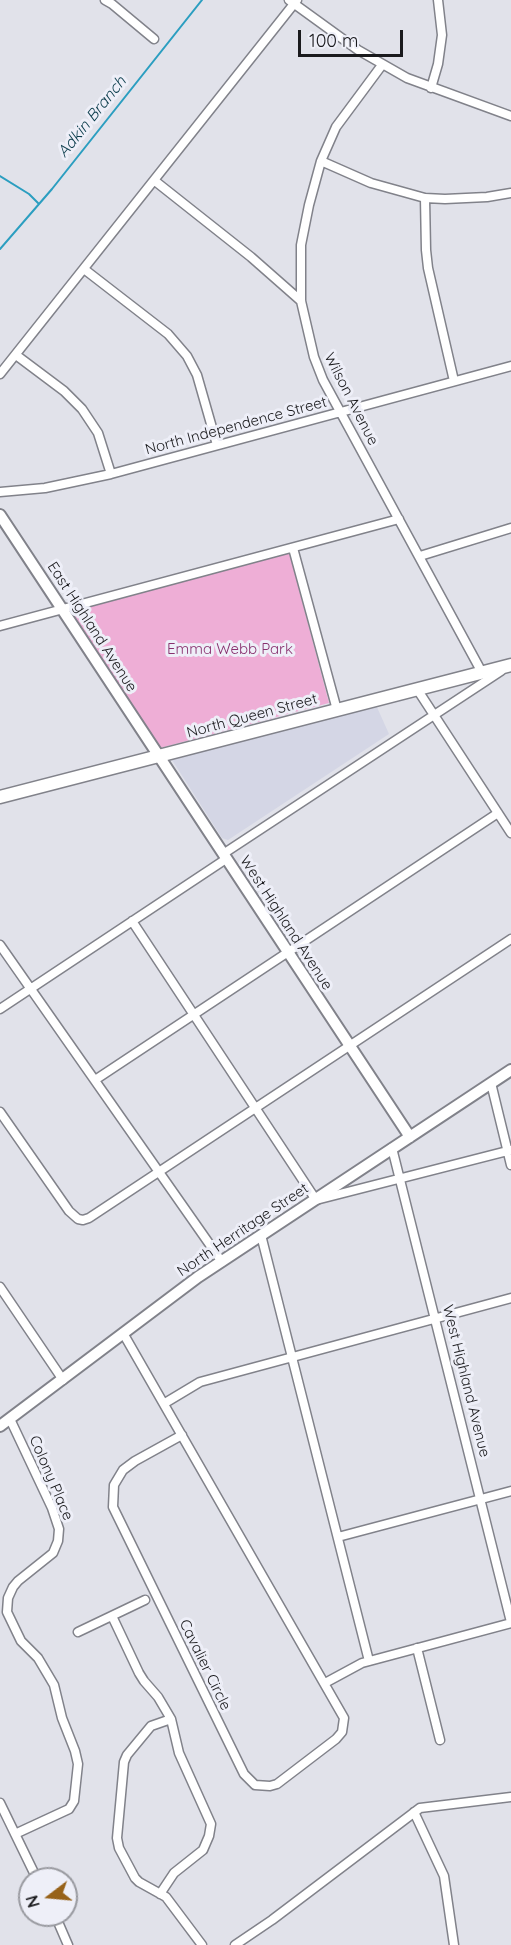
<!DOCTYPE html>
<html>
<head>
<meta charset="utf-8">
<style>
  body { margin:0 }
  #map { position:relative; width:511px; height:1945px; overflow:hidden; background:#e1e2ea; font-family:Quicksand,sans-serif }
  canvas { display:block }
  .north { position:absolute; left:18px; top:1867px; width:60px; height:60px; box-sizing:border-box; background:#eeeff8; border:2px solid #999aa0; border-radius:50%; rotate:254deg; font-size:16px; font-weight:700; line-height:24px; text-align:center; color:#1a1a1d }
  .north::after { content:''; display:block; margin:auto; width:21px; height:27px; background:#976219; clip-path:polygon(50% 0,100% 100%,50% 72%,0 100%) }
  .scale { position:absolute; left:298px; top:30px; width:105px; height:27px; box-sizing:border-box; border:3px solid #1a1a1d; border-top:0; padding-left:8px; font-size:18px; line-height:21px; white-space:nowrap; color:#1a1a1d; -webkit-text-stroke:4px #eeeff8; paint-order:stroke }
</style>
</head>
<body>
<div id="map">
<canvas width="511" height="1945"></canvas>
<div class="north">N</div>
<div class="scale">100 m</div>
</div>
<script>
const ctx = document.querySelector('canvas').getContext('2d');
ctx.lineJoin = 'round';
function fill(path, color) { ctx.fillStyle = color; ctx.fill(path, 'evenodd'); }
const poly = rows => new Path2D(rows.map(r => 'M' + r).join(''));
function strokePath(path, color, width, dash) { ctx.strokeStyle = color; ctx.lineWidth = width; ctx.lineCap = dash ? 'butt' : 'round'; ctx.setLineDash(dash || []); ctx.stroke(path); }
function label(font, color, halo, rows, align = 'center') {
  ctx.font = font + ' Quicksand,sans-serif'; ctx.lineWidth = 6; ctx.setLineDash([]); ctx.textBaseline = 'middle'; ctx.strokeStyle = halo; ctx.fillStyle = color; for (const [text, x, y, turn = 0] of rows) {
    ctx.save(); ctx.translate(x, y); ctx.rotate((+turn || 0) * Math.PI / 180); ctx.textAlign = isNaN(turn) ? turn : align; if (halo) ctx.strokeText(text, 0, 0); ctx.fillText(text, 0, 0); ctx.restore();
  }
}
fill(poly([
  [376,705,389,734,228,840,222,838,172,760]
]), '#d4d6e5');
fill(poly([
  [289,552,329,703,160,748,72,612]
]), '#eeaed6');
strokePath(poly([
  [0,176,29,194,39,204],
  [0,249,52,189,202,0]
]), '#2b9ec0', 2);
const minor = poly([
  [105,0,112,4,154,39],
  [289,0,358,50,407,78,511,116],
  [382,65,336,127,321,161,309,205,301,245,301,301,314,357,323,380,479,667],
  [431,88,438,64,442,35,438,0],
  [321,161,371,183,425,198,445,199,487,197,511,193],
  [155,181,251,257,301,301],
  [425,198,426,250,428,268,454,381],
  [84,269,168,334,187,356,197,375,217,445],
  [16,355,64,391,82,409,98,433,111,474],
  [0,374,297,0],
  [0,492,45,488,111,474,511,366],
  [293,548,337,710],
  [420,556,511,528],
  [0,626,399,519],
  [417,689,511,833],
  [223,854,501,671],
  [132,921,316,1200,511,1150],
  [0,945,222,1262],
  [0,1009,226,859],
  [95,1080,498,813],
  [491,1083,511,1165],
  [0,1112,69,1211,78,1219,83,1220,89,1218,511,939],
  [392,1148,511,1622],
  [261,1235,369,1661],
  [0,1287,63,1380],
  [123,1333,344,1718,342,1732,336,1739,277,1784,270,1786,255,1785,244,1774,113,1507,114,1485,123,1470,135,1461,182,1435],
  [165,1403,200,1382,511,1298],
  [10,1419,52,1508,59,1529,58,1541,53,1553,18,1581,13,1587,8,1598,7,1612,21,1641,38,1658,54,1685,62,1718,75,1751,78,1764,74,1801,69,1809,15,1834],
  [338,1537,511,1491],
  [112,1616,139,1673,144,1681,158,1697,171,1719,179,1753,211,1824,209,1836,203,1850,174,1873,160,1894],
  [78,1632,145,1600],
  [417,1648,440,1740],
  [325,1683,362,1663,511,1623],
  [171,1719,151,1726,127,1755,124,1762,117,1838,119,1848,135,1878,139,1882,166,1897,202,1945],
  [0,1803,37,1879],
  [414,1812,444,1876,454,1945],
  [55,1915,68,1945],
  [235,1945,272,1920,420,1808,511,1797]
]);
const tertiary = poly([
  [0,515,410,1137],
  [0,1426,198,1277,511,1070]
]);
const secondary = poly([
  [0,797,511,665]
]);
strokePath(minor, '#81828a', 11);
strokePath(tertiary, '#81828a', 14);
strokePath(secondary, '#81828a', 15);
strokePath(minor, '#fff', 8);
strokePath(tertiary, '#fff', 10);
strokePath(secondary, '#fff', 12);
label('15px', '#1a1a1d', '#eeeff8', [
  ["Wilson Avenue",351,399,63],
  ["North Independence Street",236,426,-15],
  ["East Highland Avenue",92,627,57],
  ["North Queen Street",252,716,-15],
  ["West Highland Avenue",286,923,57],
  ["North Herritage Street",243,1230,-34],
  ["West Highland Avenue",466,1381,76],
  ["Colony Place",51,1478,67],
  ["Cavalier Circle",205,1665,64]
]);
label('15px', '#88316f', '#eeeff8', [
  ["Emma Webb Park",230,649]
]);
label('italic 16px', '#0c3d4c', '#eeeff8', [
  ["Adkin Branch",92,117,-51]
]);
</script>
</body>
</html>
